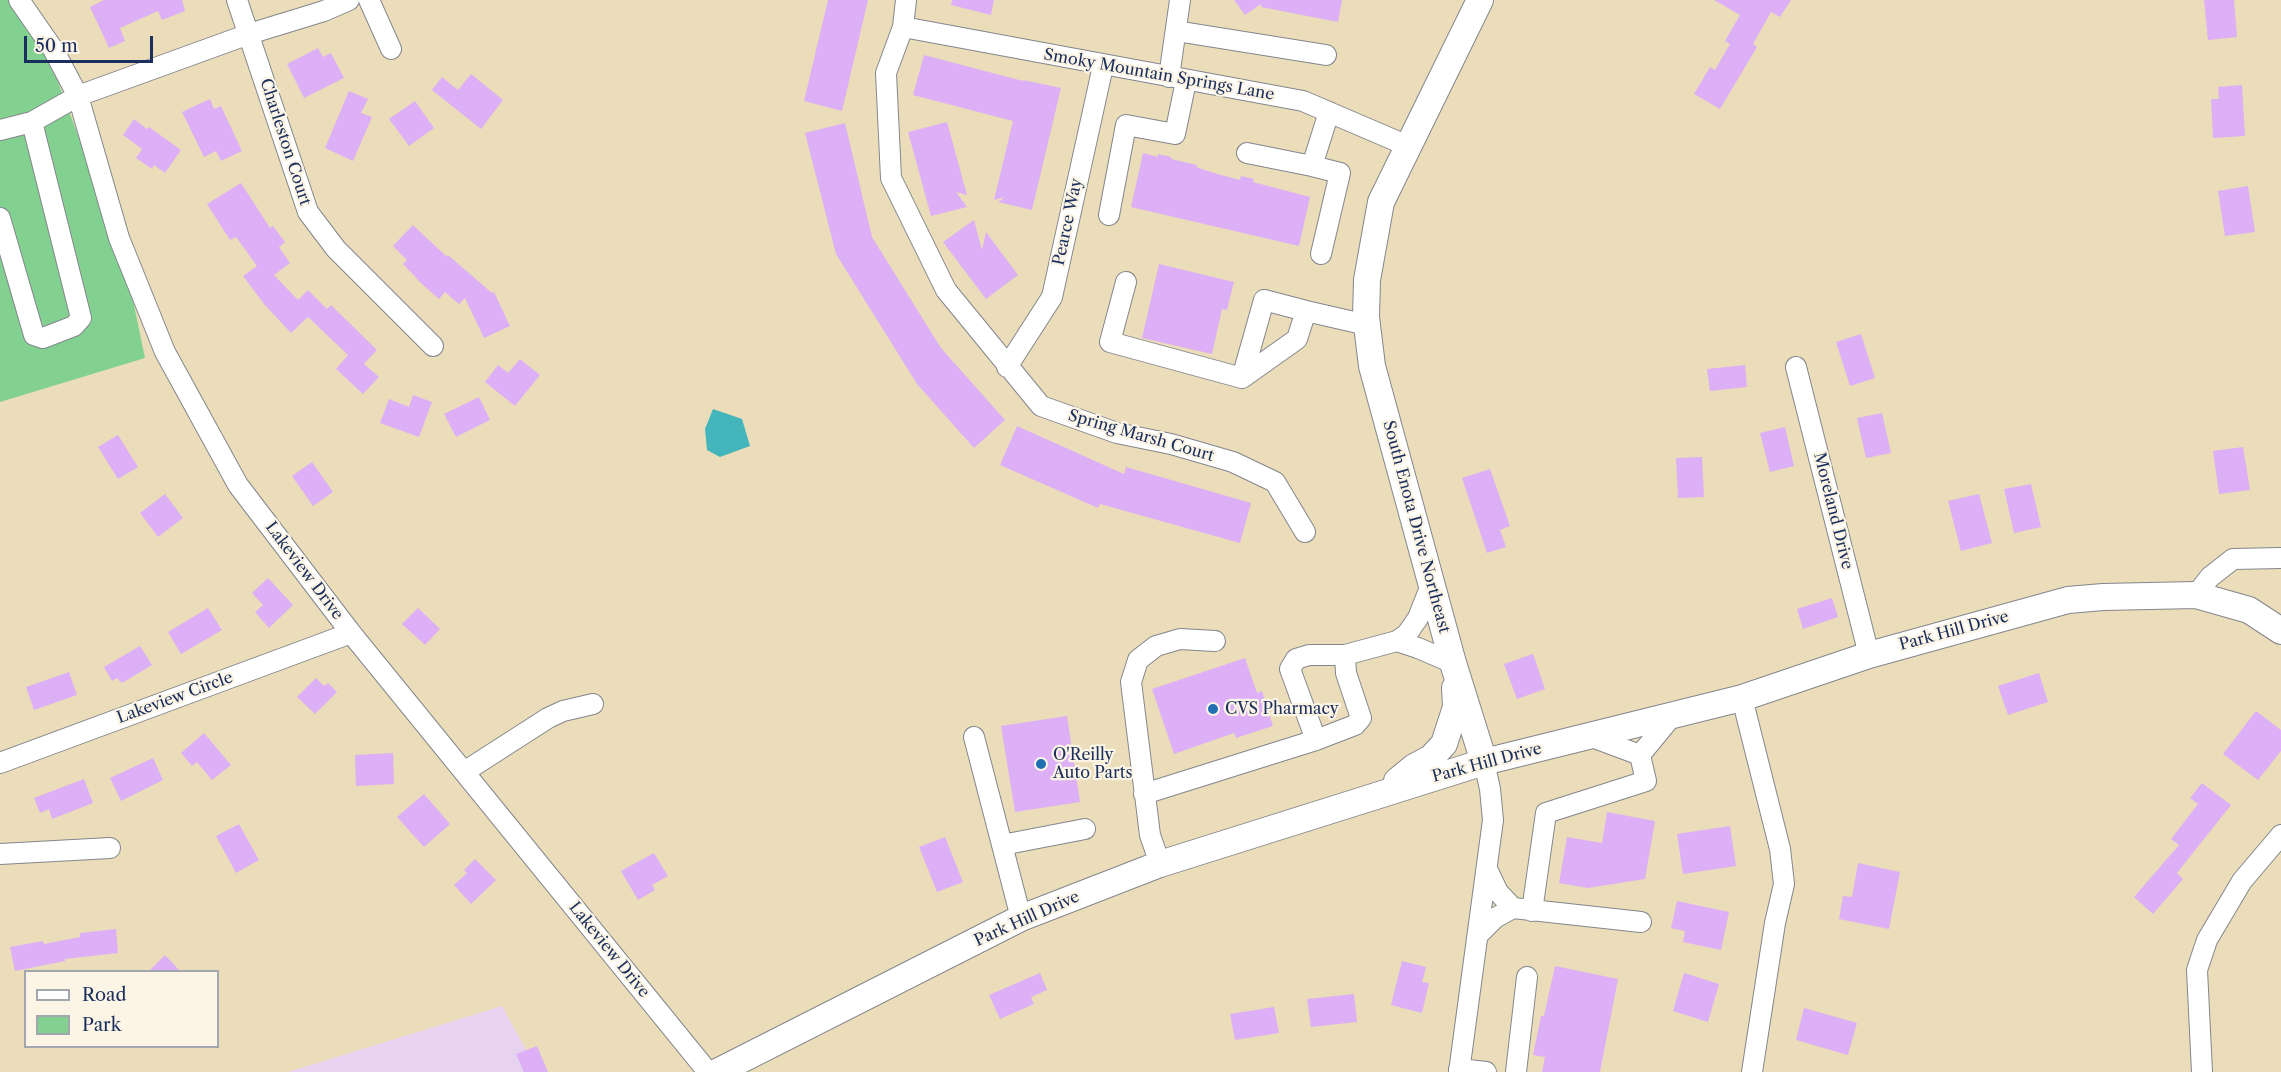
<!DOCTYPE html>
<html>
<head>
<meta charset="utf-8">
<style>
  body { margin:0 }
  #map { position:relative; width:2281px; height:1072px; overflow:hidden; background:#ebddb9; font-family:"Libre Caslon Text",serif }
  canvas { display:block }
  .legend { position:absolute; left:24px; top:970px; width:195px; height:78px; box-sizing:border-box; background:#fcf5e5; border:2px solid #a2a6af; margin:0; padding:8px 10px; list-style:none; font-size:18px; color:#1b2f5e }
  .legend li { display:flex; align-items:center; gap:12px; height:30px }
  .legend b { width:30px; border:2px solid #a2a6af }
  .scale { position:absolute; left:24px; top:36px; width:129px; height:27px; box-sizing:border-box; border:3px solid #1b2f5e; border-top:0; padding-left:8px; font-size:18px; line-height:21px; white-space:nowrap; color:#1b2f5e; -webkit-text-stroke:4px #fcf5e5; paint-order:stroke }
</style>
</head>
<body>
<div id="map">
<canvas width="2281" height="1072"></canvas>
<ul class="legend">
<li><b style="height:8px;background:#fff"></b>Road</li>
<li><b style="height:16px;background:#83d191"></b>Park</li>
</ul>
<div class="scale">50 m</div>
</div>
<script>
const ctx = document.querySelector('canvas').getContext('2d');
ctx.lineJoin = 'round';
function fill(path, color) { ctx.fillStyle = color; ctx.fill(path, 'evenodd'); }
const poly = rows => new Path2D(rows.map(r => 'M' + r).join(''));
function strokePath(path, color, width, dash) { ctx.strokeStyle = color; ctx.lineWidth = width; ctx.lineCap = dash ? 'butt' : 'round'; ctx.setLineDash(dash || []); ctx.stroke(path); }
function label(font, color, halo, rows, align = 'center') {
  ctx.font = font + ' "Libre Caslon Text",serif'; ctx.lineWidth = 4.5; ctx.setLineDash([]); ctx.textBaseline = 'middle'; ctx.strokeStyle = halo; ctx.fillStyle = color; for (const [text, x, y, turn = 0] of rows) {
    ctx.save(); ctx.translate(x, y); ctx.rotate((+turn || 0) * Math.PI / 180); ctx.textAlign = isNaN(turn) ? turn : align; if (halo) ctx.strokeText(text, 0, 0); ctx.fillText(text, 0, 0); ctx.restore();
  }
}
fill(poly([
  [502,1006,538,1072,288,1072]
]), '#e7d2ef');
fill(poly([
  [0,0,15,0,38,29,124,257,145,358,0,402]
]), '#83d191');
fill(poly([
  [713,409,742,419,750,446,720,457,707,450,705,429]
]), '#45b5bc');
fill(poly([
  [104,0,182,0,185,11,162,20,158,11,120,28,125,41,109,48,90,7],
  [828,0,868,0,842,111,804,101],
  [952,0,994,0,991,15,951,5],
  [1234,0,1342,0,1338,22,1261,7,1261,4,1245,15],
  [1714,0,1791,0,1780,17,1771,12,1753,44,1757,47,1720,109,1694,94,1710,67,1715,70,1730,44,1725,41,1740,15],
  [2204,0,2234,0,2237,37,2208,40],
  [318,48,323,57,331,53,344,78,304,98,287,64],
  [924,55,1023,81,1023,80,1061,88,1032,210,998,202,1005,197,994,200,1013,121,913,95],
  [471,74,503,100,481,129,432,90,442,77,458,90],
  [2242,85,2245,136,2213,138,2211,99,2219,99,2218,87],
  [349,91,368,99,361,113,372,117,353,161,325,148],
  [210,99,214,109,221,106,242,151,221,161,216,151,204,157,182,112],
  [415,101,434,128,409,146,389,119],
  [134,119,147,129,149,127,181,150,165,173,154,165,152,169,136,158,142,149,123,135],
  [947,122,967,195,956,192,967,207,931,216,908,132],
  [845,123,872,237,941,348,1005,420,974,448,917,384,836,254,805,133],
  [1143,153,1158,157,1158,154,1171,157,1171,159,1197,165,1196,167,1214,173,1240,180,1241,176,1254,179,1253,182,1310,197,1299,246,1131,207],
  [241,183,270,228,273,226,285,242,279,247,290,263,274,275,298,300,308,290,327,309,331,305,377,350,364,364,379,377,363,394,336,369,348,355,308,317,291,333,264,304,243,276,257,266,236,237,230,240,207,204],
  [2248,186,2255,232,2225,236,2218,191],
  [974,220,982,250,986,232,1018,275,986,299,943,242],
  [413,225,447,257,448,255,492,293,494,292,510,326,484,338,465,298,459,304,445,292,439,299,422,284,403,264,407,260,393,246],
  [1159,264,1234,282,1227,310,1222,309,1212,354,1142,338],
  [1861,334,1875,378,1850,386,1836,342],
  [520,359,540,375,515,406,485,382,498,365,508,373],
  [1745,365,1747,387,1710,391,1707,369],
  [413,395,432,402,419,437,380,423,389,399,409,407],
  [479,397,490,420,456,437,444,414],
  [1882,413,1891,453,1866,458,1857,418],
  [1017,426,1124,474,1126,467,1251,503,1240,543,1100,504,1098,508,1000,465],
  [1785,427,1794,466,1770,472,1760,433],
  [118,435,138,467,118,479,98,447],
  [2243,447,2250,490,2219,494,2213,451],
  [1702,457,1704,497,1678,498,1676,458],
  [312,462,333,492,313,506,292,476],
  [1490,469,1510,526,1500,530,1506,547,1487,553,1462,478],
  [2031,484,2041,527,2014,533,2004,489],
  [165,494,183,518,158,537,140,513],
  [1979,494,1992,543,1961,551,1948,501],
  [268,578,293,605,269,628,255,612,263,605,252,593],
  [1832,598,1838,617,1803,629,1797,609],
  [208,608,222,630,181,654,168,632],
  [418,608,440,629,425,645,402,624],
  [140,646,152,665,122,683,117,678,112,681,104,667],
  [1533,654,1545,689,1517,699,1504,664],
  [1245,658,1257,693,1262,691,1273,726,1236,738,1234,733,1174,754,1152,689],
  [69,672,77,695,34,710,26,687],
  [2039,673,2048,702,2008,715,1998,686],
  [316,678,324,686,328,683,337,692,315,714,297,697],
  [2256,711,2281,730,2281,751,2258,780,2223,754],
  [1067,716,1080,802,1015,812,1001,726],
  [204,733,231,765,212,780,197,762,192,766,181,753],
  [393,753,394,784,356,786,355,755],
  [153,758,163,780,121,801,110,778],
  [84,779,93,803,52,819,49,809,40,813,34,798],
  [2202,783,2231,805,2177,873,2183,879,2153,914,2134,897,2179,845,2171,839,2198,804,2190,798],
  [424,794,450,824,424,847,397,817],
  [1607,812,1655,821,1645,879,1588,888,1559,883,1567,837,1602,843],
  [239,824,259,860,236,873,216,836],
  [1730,826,1736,866,1683,874,1677,834],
  [945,837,963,882,937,892,919,847],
  [654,853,668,876,652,885,655,890,638,900,621,871],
  [475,859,496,880,471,904,454,885,467,873,464,870],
  [1858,863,1900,872,1889,929,1839,919,1843,896,1852,897],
  [1677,901,1729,912,1721,950,1683,942,1685,931,1671,928],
  [116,929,118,953,65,959,65,961,15,971,10,947,43,941,44,944,80,937,80,933],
  [165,955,181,972,148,972],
  [1402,961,1426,967,1422,982,1429,983,1422,1013,1391,1005],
  [1555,966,1618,979,1600,1072,1542,1072,1545,1057,1533,1055,1541,1016,1544,1016],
  [1040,973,1047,990,1031,997,1034,1004,1000,1019,989,995],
  [1684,973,1719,984,1708,1022,1673,1011],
  [1354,994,1357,1022,1311,1027,1307,999],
  [1274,1007,1279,1033,1235,1040,1230,1014],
  [1804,1008,1857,1023,1848,1055,1796,1040],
  [537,1046,548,1072,524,1072,516,1054]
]), '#dcaff6');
const minor = poly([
  [19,0,53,49,78,96,119,238,165,352,238,485,351,633,708,1072],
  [237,0,308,212,336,249,433,346],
  [369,0,391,49],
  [906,0,903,27,886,73,891,178,946,290,1041,406,1117,433,1171,444,1233,462,1275,482,1305,532],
  [903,27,1303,101,1408,146],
  [1176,31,1326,55],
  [1169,77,1180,0],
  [0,130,32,122,78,96,249,34,324,11,349,0],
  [1247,153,1312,166,1329,112],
  [1312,166,1340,173,1321,254],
  [1109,215,1126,125,1175,134,1186,81],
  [0,218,34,335,43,338,74,326,81,318,32,122],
  [1126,282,1110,342,1242,378,1297,339,1306,311,1367,325],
  [1007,367,1052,297,1103,66],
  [1796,367,1869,655],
  [1242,378,1264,300,1306,311],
  [2196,595,2210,577,2233,559,2281,558],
  [1397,641,1418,648,1453,663],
  [1742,698,1780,849,1784,884,1775,923,1752,1072],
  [1589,736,1640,755],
  [974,737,1021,918],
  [1316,740,1290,669,1296,659,1309,655,1345,655,1397,641,1407,634,1418,618,1431,585],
  [0,763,351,633],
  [464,772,548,718,563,711,593,704],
  [1144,794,1316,740,1355,725,1361,718,1346,673,1345,655],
  [1002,845,1085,829],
  [0,854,110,848],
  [1160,864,1150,835,1131,682,1138,660,1156,646,1180,639,1215,641],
  [1487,869,1498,892,1513,908],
  [1532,911,1546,813,1646,781,1640,755,1673,715],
  [1479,934,1495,918,1513,908,1641,922],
  [1459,1069,1486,1072],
  [1459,1072,1493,820,1490,789,1484,762],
  [1516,1072,1527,977],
  [2202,1072,2197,970,2207,940,2242,881,2281,835]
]);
const major = poly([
  [1480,0,1381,202,1367,280,1366,317,1372,366,1453,663,1484,762],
  [1397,781,1414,767,1431,758,1444,744,1456,707,1455,688],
  [717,1072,1021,918,1160,864,1484,762,1742,698,1869,655,2068,600,2103,597,2196,595,2249,610,2281,631]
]);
strokePath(minor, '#83868c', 22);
strokePath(major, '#83868c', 28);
strokePath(minor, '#fff', 20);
strokePath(major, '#fff', 26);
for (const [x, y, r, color] of [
  [1213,709,6,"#1f6fb2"],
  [1041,764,6,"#1f6fb2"]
]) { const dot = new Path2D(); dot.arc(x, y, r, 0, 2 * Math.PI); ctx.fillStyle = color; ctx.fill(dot); strokePath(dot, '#fcf5e5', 2); }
label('16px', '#1b2f5e', '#fcf5e5', [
  ["Smoky Mountain Springs Lane",1159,75,10],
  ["Charleston Court",285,142,72],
  ["Pearce Way",1068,222,-78],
  ["Spring Marsh Court",1141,436,16],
  ["Moreland Drive",1833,511,76],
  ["South Enota Drive Northeast",1416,527,75],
  ["Lakeview Drive",304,571,53],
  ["Park Hill Drive",1954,631,-15],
  ["Lakeview Circle",175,698,-20],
  ["Park Hill Drive",1487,763,-15],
  ["Park Hill Drive",1027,919,-24],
  ["Lakeview Drive",609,950,51]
]);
label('16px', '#1b2f5e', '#fcf5e5', [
  ["CVS Pharmacy",1225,709],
  ["O'Reilly",1053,755],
  ["Auto Parts",1053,773]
], 'left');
</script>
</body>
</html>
